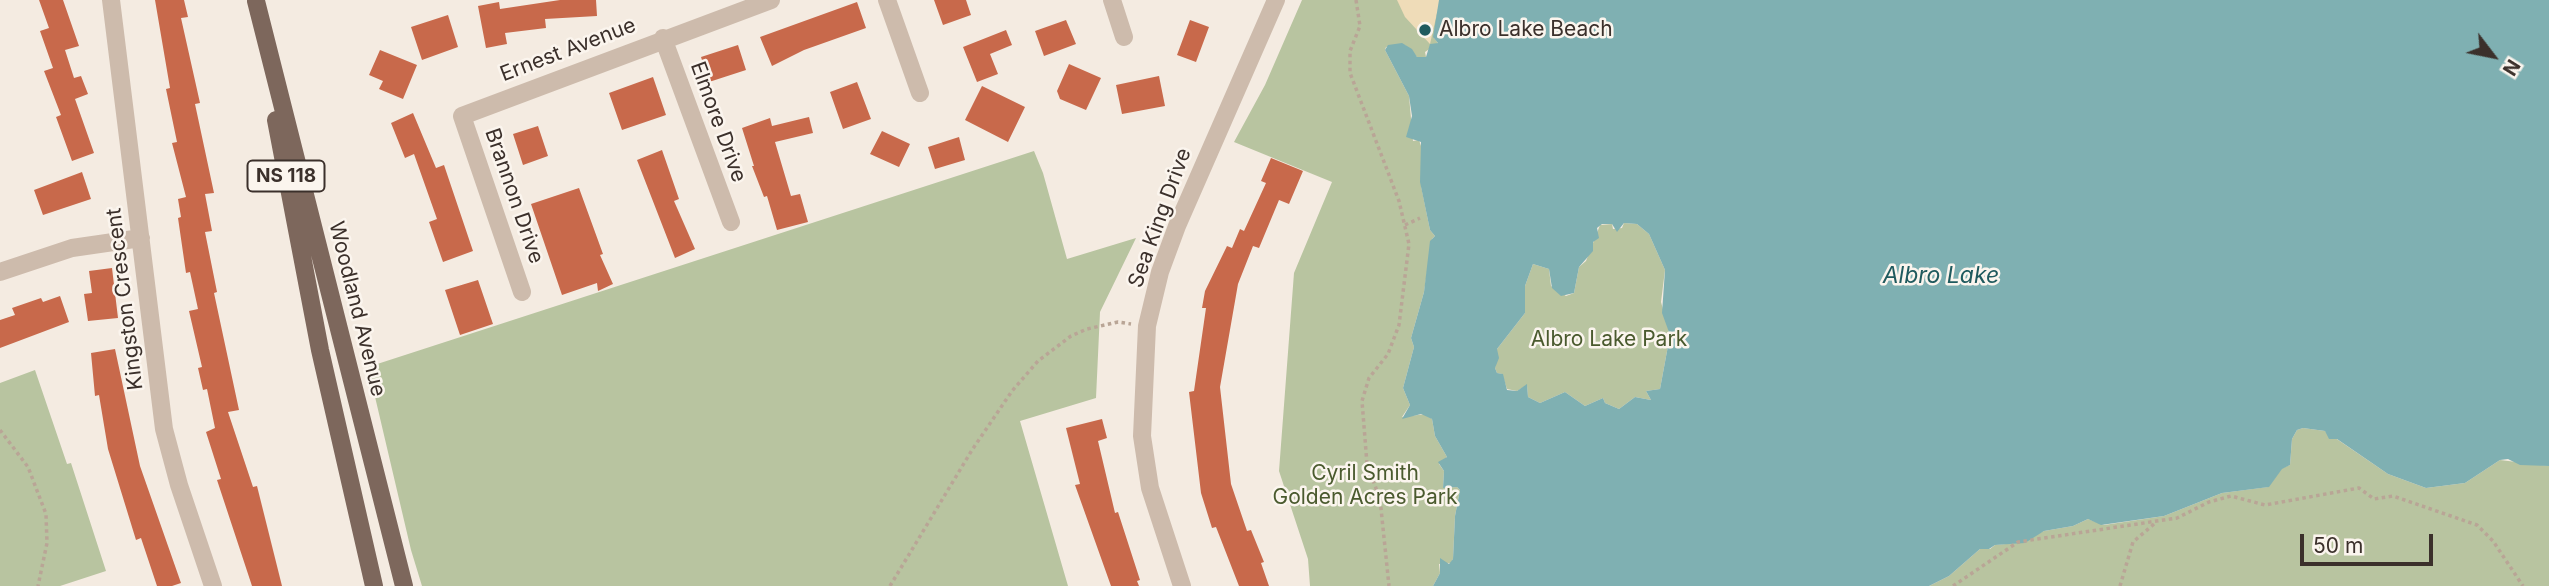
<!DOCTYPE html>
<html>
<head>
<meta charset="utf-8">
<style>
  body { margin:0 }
  #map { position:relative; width:2549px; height:586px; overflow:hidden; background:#f4ebe1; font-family:Inter,sans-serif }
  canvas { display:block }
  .north { position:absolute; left:2458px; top:21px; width:70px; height:70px; -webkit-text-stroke:5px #fbf5ee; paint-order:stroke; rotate:122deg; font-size:19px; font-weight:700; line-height:28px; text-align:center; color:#3b302b }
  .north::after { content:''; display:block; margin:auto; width:24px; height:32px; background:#3b302b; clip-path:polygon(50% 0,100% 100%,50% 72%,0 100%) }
  .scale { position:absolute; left:2300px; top:534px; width:133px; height:32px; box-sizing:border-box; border:4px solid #3b302b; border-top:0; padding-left:9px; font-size:21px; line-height:24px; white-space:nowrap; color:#3b302b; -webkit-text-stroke:5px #fbf5ee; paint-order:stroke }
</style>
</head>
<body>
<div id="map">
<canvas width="2549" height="586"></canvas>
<div class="north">N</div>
<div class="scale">50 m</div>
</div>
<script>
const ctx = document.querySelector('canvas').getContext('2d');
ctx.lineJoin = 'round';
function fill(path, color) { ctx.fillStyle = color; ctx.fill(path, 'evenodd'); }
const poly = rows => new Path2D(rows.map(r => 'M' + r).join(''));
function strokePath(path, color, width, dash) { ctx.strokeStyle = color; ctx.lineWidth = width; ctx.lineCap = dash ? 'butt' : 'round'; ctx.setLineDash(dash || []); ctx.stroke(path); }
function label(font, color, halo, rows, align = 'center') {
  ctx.font = font + ' Inter,sans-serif'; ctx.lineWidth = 5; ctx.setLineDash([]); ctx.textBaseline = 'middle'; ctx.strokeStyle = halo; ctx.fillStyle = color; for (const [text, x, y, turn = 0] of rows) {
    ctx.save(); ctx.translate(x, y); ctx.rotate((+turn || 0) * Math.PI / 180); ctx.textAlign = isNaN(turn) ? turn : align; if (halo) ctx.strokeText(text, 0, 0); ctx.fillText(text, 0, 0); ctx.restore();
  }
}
fill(poly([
  [1302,0,1439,0,1434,38,1438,43,1425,52,1426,57,1417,57,1405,45,1386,47,1385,50,1409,96,1413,141,1419,140,1421,146,1421,186,1430,230,1435,236,1432,239,1424,292,1411,338,1414,347,1403,388,1410,405,1402,417,1426,414,1432,419,1435,436,1447,457,1439,464,1444,471,1443,488,1457,487,1460,490,1455,516,1453,559,1451,563,1439,564,1440,573,1433,586,1310,586,1308,559,1279,471,1294,273,1332,182,1234,142,1265,85],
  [1034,151,1043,173,1067,259,1136,238,1100,312,1096,398,1020,421,1068,586,422,586,411,550,368,367],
  [1624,223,1637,224,1649,234,1665,270,1661,302,1670,335,1660,389,1646,391,1651,400,1635,397,1619,409,1605,403,1603,398,1585,406,1565,392,1540,403,1528,397,1527,385,1517,391,1507,389,1502,374,1497,373,1495,368,1497,349,1525,313,1525,286,1533,264,1549,269,1551,286,1566,296,1574,293,1579,267,1586,261,1600,225,1612,224,1613,229,1622,228],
  [35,370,67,464,71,463,106,571,60,586,0,586,0,383],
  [2303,428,2325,431,2388,474,2426,488,2465,483,2500,460,2549,466,2549,586,1929,586,1949,576,1980,549,1990,549,1995,545,2017,543,2044,531,2073,526,2088,519,2104,525,2164,516,2222,493,2268,487,2282,468,2290,465,2292,439,2297,430]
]), '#b8c4a0');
fill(poly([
  [1397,0,1440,0,1430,44,1405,17]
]), '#efdcb8');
fill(poly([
  [1439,0,2549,0,2549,466,2520,465,2508,459,2500,460,2465,483,2426,488,2388,474,2337,439,2329,439,2325,431,2303,428,2297,430,2292,439,2290,465,2282,469,2269,487,2222,493,2164,516,2101,525,2088,519,2073,526,2044,531,2025,543,1995,545,1989,549,1980,549,1949,576,1929,586,1433,586,1440,573,1440,558,1449,564,1453,559,1455,516,1460,490,1457,487,1443,488,1444,471,1438,462,1447,457,1435,436,1432,419,1421,414,1402,419,1410,405,1403,388,1414,347,1411,338,1424,292,1430,241,1435,236,1430,230,1420,182,1421,142,1406,137,1412,116,1409,96,1385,50,1388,45,1402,43,1412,49,1417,57,1426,57,1430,44,1438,43,1433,37],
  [1624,223,1637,224,1649,234,1665,270,1662,313,1670,335,1660,389,1646,391,1651,400,1635,397,1619,409,1605,403,1603,398,1585,406,1565,392,1540,403,1528,397,1527,384,1517,391,1507,390,1503,374,1497,373,1495,368,1499,358,1497,349,1525,313,1525,286,1533,264,1549,269,1552,288,1561,296,1574,293,1579,267,1593,251,1593,242,1599,238,1597,228,1602,224,1612,224,1617,232]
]), '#7fb0b2');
fill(poly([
  [39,0,63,0,79,46,65,50,74,78,81,76,88,94,75,99,94,153,72,161,56,117,61,115,44,71,53,68,40,31,49,28],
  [155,0,184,0,188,17,181,18,200,103,195,104,214,193,205,194,212,231,205,232,217,292,214,293,239,410,228,412,253,487,257,486,282,586,252,586,217,480,221,479,206,432,215,428,207,389,203,390,198,368,202,367,189,311,198,309,190,272,186,273,178,218,181,217,178,199,186,197,172,143,177,142,166,89,170,88],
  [560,0,596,0,597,16,545,19,546,28,505,33,507,44,486,48,478,6,499,2,500,9],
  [934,0,966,0,971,15,943,25],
  [857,2,866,28,804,50,772,66,760,37],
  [448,15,458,47,422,60,411,27],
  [1066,20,1076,44,1044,56,1035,31],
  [1190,20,1209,27,1196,62,1177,55],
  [1006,30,1012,45,990,54,998,74,977,82,963,47],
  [738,45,746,70,709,82,701,57],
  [380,50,417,65,403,99,379,89,383,81,369,75],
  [1069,64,1101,78,1086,110,1060,99,1057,91],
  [1159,76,1165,106,1122,114,1116,85],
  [653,77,666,115,622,130,609,93],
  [857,82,871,119,843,129,830,92],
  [982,86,1025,107,1008,142,965,120],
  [413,113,436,168,444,165,473,251,443,262,429,222,437,219,414,154,405,158,391,123],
  [809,117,813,133,775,142,791,196,800,194,808,222,777,230,767,196,764,197,752,166,754,166,742,128,770,118,772,126],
  [538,126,548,156,523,165,513,134],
  [882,131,910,144,899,167,870,154],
  [959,137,965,160,935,169,928,147],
  [662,150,679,199,674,201,695,249,675,258,637,160],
  [1271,158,1303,171,1289,204,1279,200,1259,248,1253,246,1238,284,1220,387,1231,484,1247,531,1251,530,1264,562,1261,563,1269,586,1239,586,1216,527,1212,528,1201,493,1189,392,1194,391,1206,308,1202,308,1205,291,1227,246,1232,248,1240,229,1244,231,1266,183,1261,181],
  [82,172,91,199,43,215,34,190],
  [579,188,603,254,600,255,613,284,598,291,597,283,562,295,531,204],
  [112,268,118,318,88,321,84,294,92,293,89,271],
  [478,280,493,324,460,335,445,290],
  [60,296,69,322,0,348,0,320,15,315,12,308,41,298,43,302],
  [115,349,140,466,181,583,172,586,157,586,141,538,136,540,108,449,99,395,95,396,91,353],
  [1102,419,1107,438,1098,441,1115,513,1118,512,1140,580,1137,581,1139,586,1111,586,1075,485,1080,484,1066,428]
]), '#c8694b');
strokePath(poly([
  [1356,0,1360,26,1350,51,1350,73,1399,201,1409,244,1399,325,1388,354,1369,378,1362,401,1367,464,1380,499,1389,586],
  [1405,225,1420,218],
  [0,430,28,467,46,514,47,543,38,586],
  [890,586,972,450,1012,391,1038,361,1071,336,1087,329,1118,322,1131,324],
  [1953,586,2018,542,2177,518,2209,502,2231,496,2265,505,2359,488,2374,499,2393,496,2477,525,2493,541,2523,586],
  [2120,586,2133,542,2154,524]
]), '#b9a596', 3.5, [3.5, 3.5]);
strokePath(poly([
  [111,0,164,429,179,485,213,586],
  [887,0,920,93],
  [1112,0,1124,37],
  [663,38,731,222],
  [0,272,72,248,141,238],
  [522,292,462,116,771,0],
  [1182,586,1150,488,1142,436,1147,326,1160,272,1177,226,1276,0]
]), '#cdbbac', 18);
strokePath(poly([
  [256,1,404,586],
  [276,120,320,350,374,586]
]), '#7d675c', 18);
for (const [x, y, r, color] of [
  [1425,30,7,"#1f5a5e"]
]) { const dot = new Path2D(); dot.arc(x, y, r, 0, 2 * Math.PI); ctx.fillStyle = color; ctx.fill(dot); strokePath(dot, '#fbf5ee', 2.5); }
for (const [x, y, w] of [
  [286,176,77]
]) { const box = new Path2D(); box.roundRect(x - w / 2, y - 15.5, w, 31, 5); ctx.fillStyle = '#fbf5ee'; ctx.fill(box); strokePath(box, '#3b302b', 2); }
label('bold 19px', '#3b302b', null, [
  ["NS 118",286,176]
]);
label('21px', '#3b302b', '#fbf5ee', [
  ["Albro Lake Beach",1439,30]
], 'left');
label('21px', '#3b302b', '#fbf5ee', [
  ["Ernest Avenue",568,50,-21],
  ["Elmore Drive",718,122,70],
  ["Brannon Drive",514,196,71],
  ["Sea King Drive",1160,218,-70],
  ["Kingston Crescent",125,299,-97],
  ["Woodland Avenue",357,309,76]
]);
label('21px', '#4a5a2e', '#fbf5ee', [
  ["Albro Lake Park",1609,340],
  ["Cyril Smith",1365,474],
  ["Golden Acres Park",1365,498]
]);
label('italic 23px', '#1f5a5e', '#fbf5ee', [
  ["Albro Lake",1941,276]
]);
</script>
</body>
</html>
